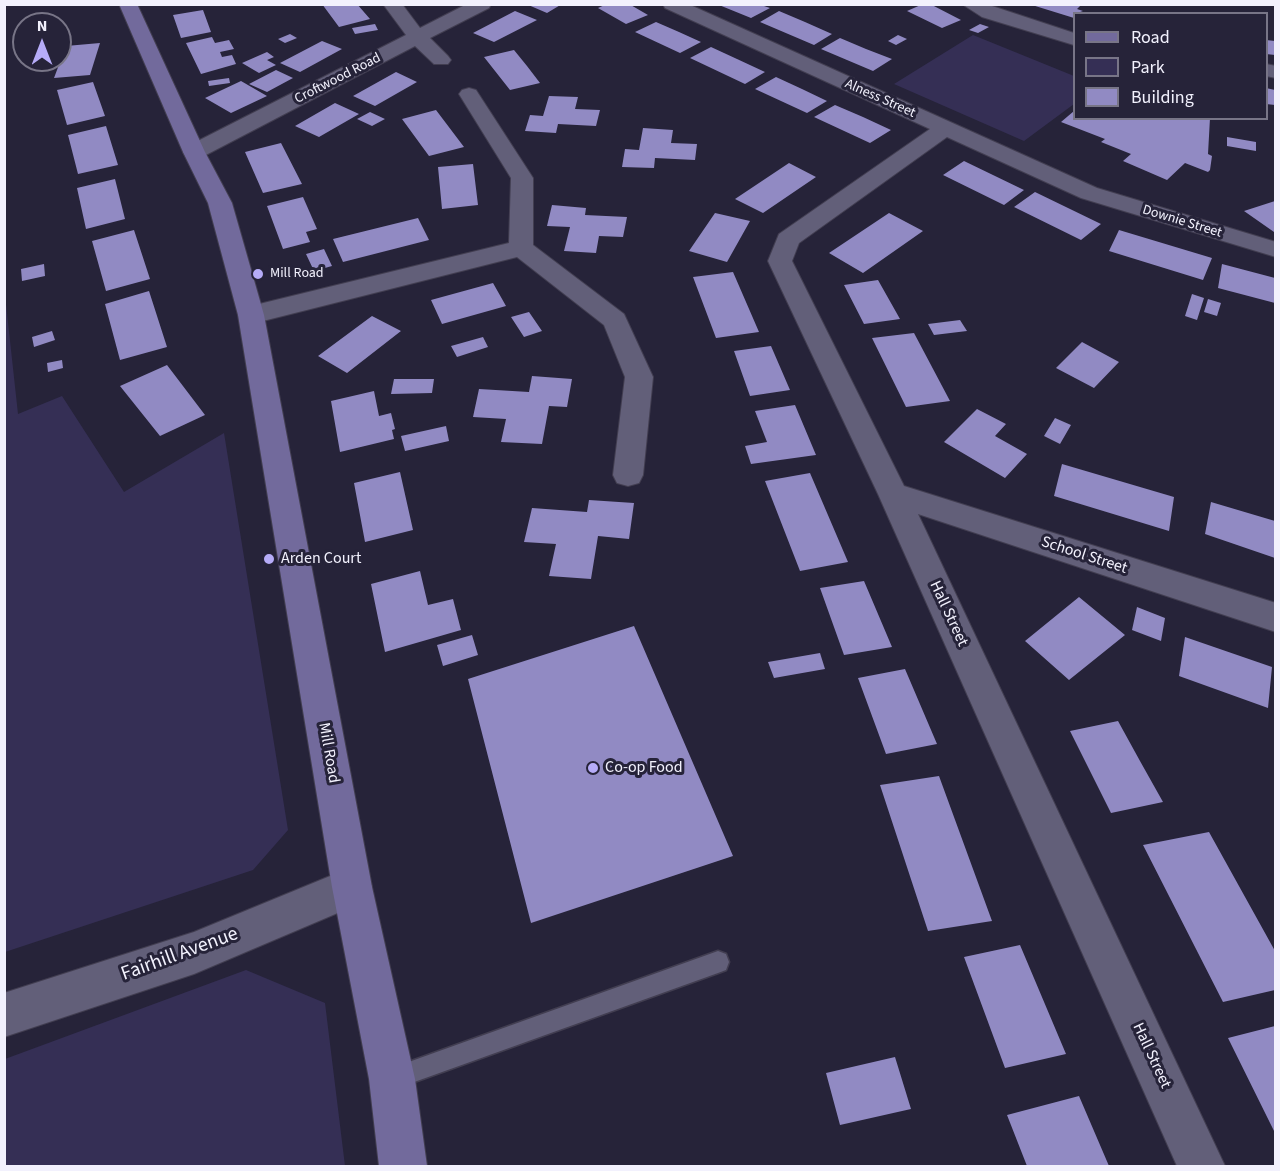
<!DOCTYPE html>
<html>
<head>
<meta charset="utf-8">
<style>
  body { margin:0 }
  #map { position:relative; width:1280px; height:1171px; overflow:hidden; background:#262339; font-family:"Source Sans 3",sans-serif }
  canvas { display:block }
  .frame { position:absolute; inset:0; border:6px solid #f2f1fd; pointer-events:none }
  .legend { position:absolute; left:1073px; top:12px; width:195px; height:108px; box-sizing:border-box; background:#262339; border:2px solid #787587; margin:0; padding:8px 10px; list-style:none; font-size:18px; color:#f2f1fd }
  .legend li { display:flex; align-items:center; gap:12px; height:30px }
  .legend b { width:30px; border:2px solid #787587 }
  .north { position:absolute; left:12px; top:12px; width:60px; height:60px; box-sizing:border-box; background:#262339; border:2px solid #787587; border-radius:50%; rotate:0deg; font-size:16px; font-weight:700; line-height:24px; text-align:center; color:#f2f1fd }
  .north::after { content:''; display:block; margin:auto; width:21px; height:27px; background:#b6acf8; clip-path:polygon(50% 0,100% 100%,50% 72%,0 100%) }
</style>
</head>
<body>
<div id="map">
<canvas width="1280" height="1171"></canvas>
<div class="frame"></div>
<ul class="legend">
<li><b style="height:8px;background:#726a9c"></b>Road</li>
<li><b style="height:16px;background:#352f55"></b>Park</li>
<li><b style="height:16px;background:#918ac3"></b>Building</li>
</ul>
<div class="north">N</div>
</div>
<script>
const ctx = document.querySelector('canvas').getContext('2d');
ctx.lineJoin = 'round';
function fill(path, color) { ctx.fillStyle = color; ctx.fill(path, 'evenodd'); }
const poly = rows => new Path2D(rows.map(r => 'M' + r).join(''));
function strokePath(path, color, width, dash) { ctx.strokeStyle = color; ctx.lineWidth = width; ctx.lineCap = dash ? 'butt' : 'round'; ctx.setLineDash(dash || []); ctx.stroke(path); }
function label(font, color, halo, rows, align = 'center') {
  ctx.font = font + ' "Source Sans 3",sans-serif'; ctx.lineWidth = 6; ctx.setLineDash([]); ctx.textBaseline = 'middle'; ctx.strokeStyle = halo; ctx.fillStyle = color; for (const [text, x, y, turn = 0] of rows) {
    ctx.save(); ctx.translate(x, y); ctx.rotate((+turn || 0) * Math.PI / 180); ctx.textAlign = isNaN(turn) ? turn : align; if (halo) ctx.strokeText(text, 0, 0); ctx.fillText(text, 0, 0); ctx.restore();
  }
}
fill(poly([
  [973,35,1074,76,1074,104,1024,141,894,84],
  [5,295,18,414,62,396,124,492,224,433,288,830,253,870,5,952],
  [246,970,325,1003,345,1166,5,1166,5,1059]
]), '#352f55');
fill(poly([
  [322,4,357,4,370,19,339,27],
  [526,4,562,4,547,13],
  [607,4,629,4,648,15,626,24,598,8],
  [923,4,930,4,961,20,942,28,907,11],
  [1082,4,1077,9,1083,11,1074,14,1074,18,1032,5],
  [719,5,761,5,770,8,751,18],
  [203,10,211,32,181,38,173,15],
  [515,11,537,20,494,42,473,33],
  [779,11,805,22,832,34,814,45,760,22],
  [656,22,679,32,701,42,680,53,635,32],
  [375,24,378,30,355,34,352,28],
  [980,24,989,27,978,33,969,30],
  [290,34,297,38,285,43,278,39],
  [898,35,907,39,896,45,888,41],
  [212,37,215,43,229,40,234,49,220,52,222,57,232,55,236,64,201,74,186,43],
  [840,38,866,49,892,59,873,71,821,49],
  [1266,40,1275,41,1275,55,1266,54],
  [322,41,342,49,300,72,280,63],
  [100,43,90,75,54,78,66,46],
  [711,47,737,59,765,72,745,84,690,58],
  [514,50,527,66,540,83,510,90,484,57],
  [267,52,274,57,267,60,276,65,259,73,242,63],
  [276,70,293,78,267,92,249,84],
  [396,72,417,82,375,106,353,96],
  [776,77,802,89,827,101,807,113,755,89],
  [229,78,230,83,209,86,208,81],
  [241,81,267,96,231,113,205,98],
  [93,82,105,116,67,125,57,90],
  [1266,88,1275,90,1275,105,1266,104],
  [549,96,578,97,575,109,600,110,596,126,558,124,556,133,525,131,530,115,543,116],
  [335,103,359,114,319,137,295,126],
  [835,105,863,117,891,130,870,143,814,117],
  [436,110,464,147,429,156,402,119],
  [1074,111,1074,118,1210,118,1208,154,1212,156,1210,170,1208,172,1185,163,1167,180,1123,161,1131,154,1101,142,1105,139,1061,122],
  [370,112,385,119,372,126,357,119],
  [106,126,118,165,78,174,68,135],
  [643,128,673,130,671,143,697,144,695,160,655,158,654,168,622,167,625,149,639,150],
  [1227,137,1256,142,1256,151,1227,146],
  [281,143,302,184,263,193,245,152],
  [964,161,1024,190,1004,205,943,175],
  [789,163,816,177,763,213,735,199],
  [473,164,478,205,442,209,438,167],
  [115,179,125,219,86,229,77,188],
  [1035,192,1101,224,1081,240,1014,207],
  [303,197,317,229,306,232,310,242,283,249,267,206],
  [1275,201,1275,231,1274,232,1244,211],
  [552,205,586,208,585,215,627,217,623,237,599,236,596,253,564,251,570,227,547,226],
  [715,213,750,221,727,262,689,251],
  [889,213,923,231,863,273,829,253],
  [418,218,429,240,343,262,333,239],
  [134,230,150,279,106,291,92,241],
  [1119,230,1212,258,1203,280,1109,251],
  [324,249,332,266,314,271,306,254],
  [44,264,45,276,22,281,21,269],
  [1222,264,1275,278,1275,303,1218,288],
  [733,272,759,332,716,338,693,277],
  [878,280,900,319,864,324,844,285],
  [493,283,506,306,442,324,431,300],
  [149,291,167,347,120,360,105,304],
  [1192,294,1204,298,1197,320,1185,316],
  [1208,299,1221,303,1217,316,1204,312],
  [529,312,542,331,524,337,511,317],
  [372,316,401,331,347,373,318,356],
  [960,320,967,331,934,335,928,324],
  [52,331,55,340,34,347,32,337],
  [914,333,950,401,906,407,872,338],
  [483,337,488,347,457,357,451,346],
  [1082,342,1119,362,1094,388,1056,368],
  [771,346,790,390,750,396,734,351],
  [62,360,63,368,48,372,47,363],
  [167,365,205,415,160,436,120,386],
  [532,376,572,379,567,407,549,406,542,444,501,442,506,419,473,417,479,389,529,392],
  [394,379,434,379,432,393,391,394],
  [374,391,379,416,391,413,395,429,392,430,394,439,340,452,331,401],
  [795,405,816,455,751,464,745,446,767,442,755,411],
  [977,409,1006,424,995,436,1027,454,1005,478,944,442],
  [1055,418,1071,425,1060,444,1044,436],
  [446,426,449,441,405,451,401,436],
  [1062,464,1174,497,1169,531,1054,496],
  [400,472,413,530,365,542,354,483],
  [810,473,848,562,800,571,765,481],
  [589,500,634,503,629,539,598,536,591,579,549,576,556,544,524,542,532,508,587,512],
  [1211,502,1275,521,1275,558,1205,534],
  [420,571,428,605,453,599,461,630,385,652,371,584],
  [864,581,892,647,844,655,820,588],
  [1079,597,1125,635,1069,680,1025,641],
  [1137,607,1165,618,1161,641,1132,630],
  [634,626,733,856,531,923,468,679],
  [472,635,478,655,443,666,437,645],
  [1185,637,1272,667,1268,708,1179,676],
  [820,653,825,669,774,678,768,662],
  [905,669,937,744,886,754,858,678],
  [1118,721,1140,761,1163,802,1111,813,1070,731],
  [939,776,992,921,928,931,880,785],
  [1209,832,1275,951,1275,990,1223,1002,1143,845],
  [1020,945,1066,1054,1005,1068,964,957],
  [1275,1026,1275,1133,1228,1038],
  [895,1057,911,1109,840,1125,826,1073],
  [1079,1096,1109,1166,1027,1166,1007,1115]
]), '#918ac3');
const service = poly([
  [718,951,726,954,729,962,726,970,718,973,392,1090,384,1087,381,1079,384,1071,392,1068,718,951]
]);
const minor = poly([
  [383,4,402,4,420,28,467,4,491,4,489,8,430,38,448,56,451,60,448,64,434,64,415,46,202,157,194,159,186,157,183,152,186,147,406,35,383,4],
  [663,4,688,4,1097,188,1276,242,1276,257,1081,198,947,137,799,243,792,261,904,486,1276,603,1276,632,918,514,1225,1166,1177,1166,878,494,768,261,779,234,930,129,665,8,663,4],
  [962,4,986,4,1074,33,1074,45,982,17,962,4],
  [1266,64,1276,66,1276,78,1266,76,1266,64],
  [469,88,476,90,533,178,533,245,624,314,653,377,643,475,639,483,628,486,617,483,613,475,625,377,604,325,517,257,251,324,242,321,238,315,242,309,251,306,509,243,511,178,459,94,462,90,469,88],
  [352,867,366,873,372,887,366,901,194,974,4,1037,4,993,194,932,352,867]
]);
const secondary = poly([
  [119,4,137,4,205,152,232,203,264,315,372,887,415,1079,427,1166,379,1166,369,1079,332,887,238,315,208,203,183,152,119,4]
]);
strokePath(service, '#423e51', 3);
strokePath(minor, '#423e51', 2);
strokePath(secondary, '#423e51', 2);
fill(service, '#625f79');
fill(minor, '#625f79');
fill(secondary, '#726a9c');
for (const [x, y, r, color] of [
  [258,274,6,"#b6acf8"],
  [269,559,6,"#b6acf8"],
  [593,768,6,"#b6acf8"]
]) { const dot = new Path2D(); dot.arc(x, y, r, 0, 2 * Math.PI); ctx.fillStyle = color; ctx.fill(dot); strokePath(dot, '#262339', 2); }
label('14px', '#f2f1fd', '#262339', [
  ["Croftwood Road",338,79,-27],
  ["Alness Street",880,99,24],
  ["Downie Street",1182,222,17]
]);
label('14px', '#f2f1fd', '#262339', [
  ["Mill Road",270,274]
], 'left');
label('16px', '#f2f1fd', '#262339', [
  ["School Street",1084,556,18],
  ["Hall Street",948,614,65],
  ["Mill Road",328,753,80],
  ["Hall Street",1151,1056,65]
]);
label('16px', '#f2f1fd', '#262339', [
  ["Arden Court",281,559],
  ["Co-op Food",605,768]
], 'left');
label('20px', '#f2f1fd', '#262339', [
  ["Fairhill Avenue",180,955,-20]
]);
</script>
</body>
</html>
